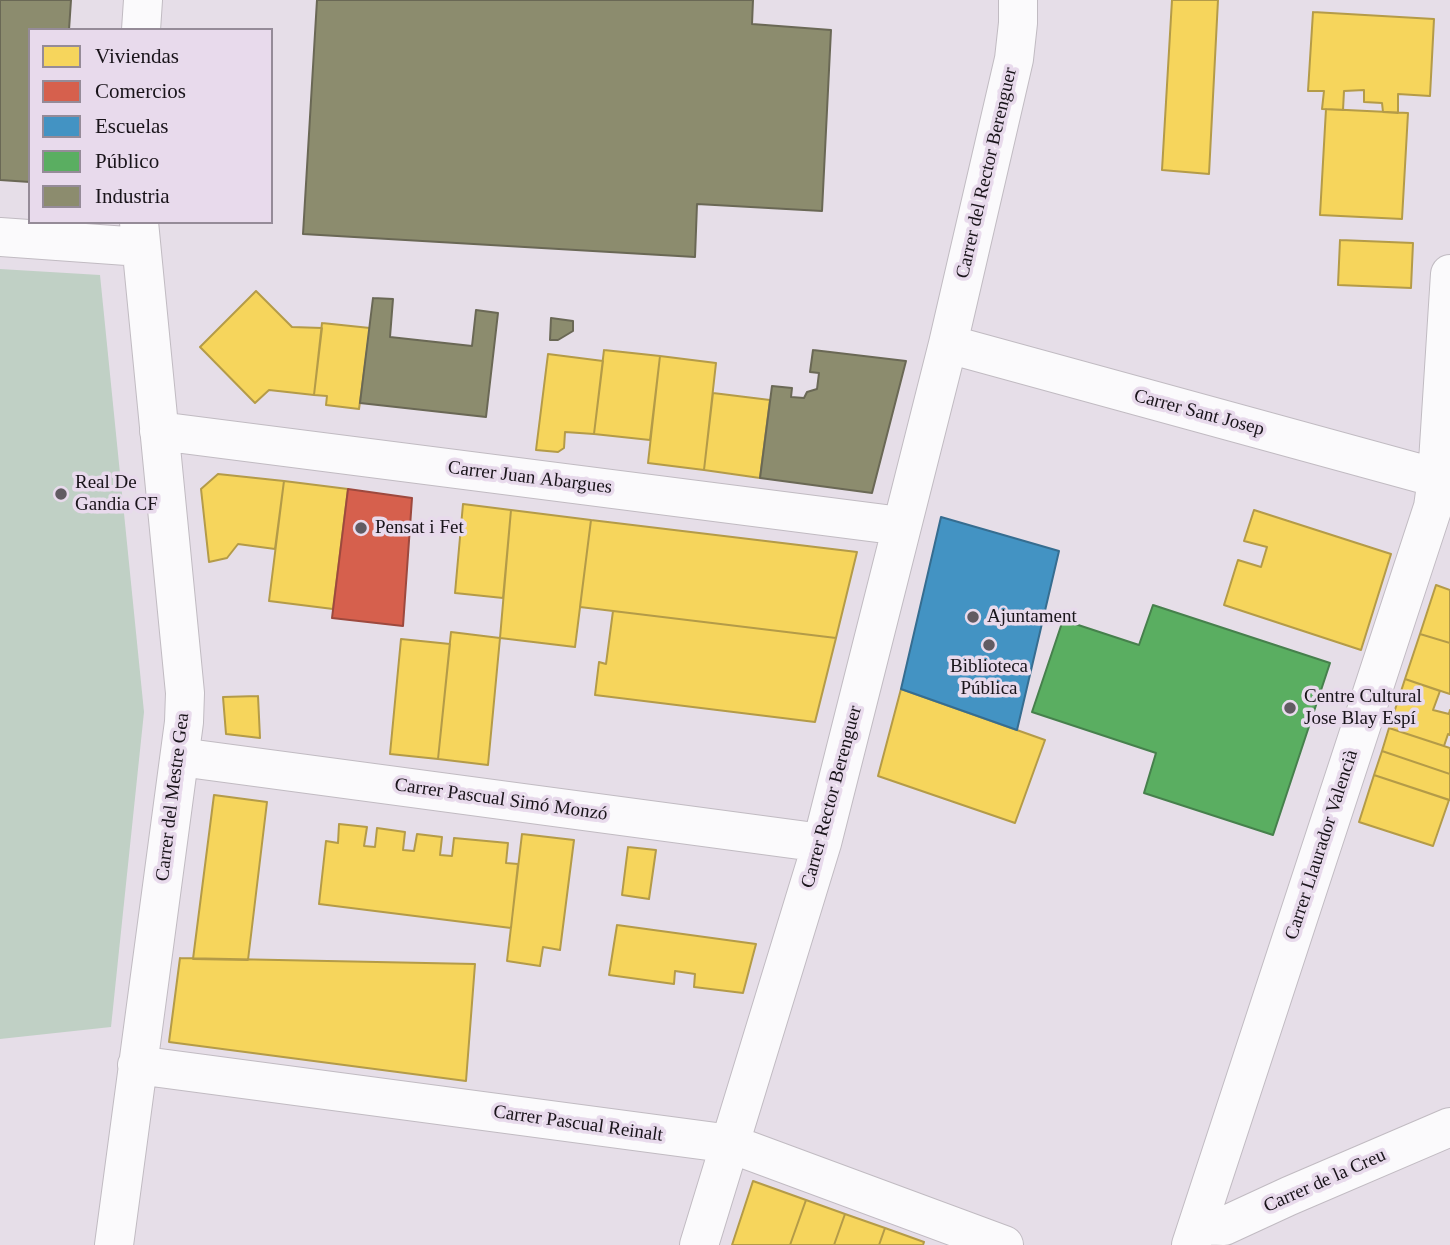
<!DOCTYPE html>
<html>
<head>
<meta charset="utf-8">
<style>
  body { margin:0 }
  #map { position:relative; width:1450px; height:1245px; overflow:hidden; background:#e6dee8; font-family:Georgia,serif }
  canvas { display:block }
  .legend { position:absolute; left:28px; top:28px; width:245px; height:196px; box-sizing:border-box; background:#e8daec; border:2px solid #958b98; margin:0; padding:9px 12px; list-style:none; font-size:21px; color:#19141a }
  .legend li { display:flex; align-items:center; gap:14px; height:35px }
  .legend b { width:35px; border:2px solid #958b98 }
</style>
</head>
<body>
<div id="map">
<canvas width="1450" height="1245"></canvas>
<ul class="legend">
<li><b style="height:19px;background:#f6d55c"></b>Viviendas</li>
<li><b style="height:19px;background:#d6604d"></b>Comercios</li>
<li><b style="height:19px;background:#4393c3"></b>Escuelas</li>
<li><b style="height:19px;background:#5aae61"></b>Público</li>
<li><b style="height:19px;background:#8c8c6e"></b>Industria</li>
</ul>
</div>
<script>
const ctx = document.querySelector('canvas').getContext('2d');
ctx.lineJoin = 'round';
function fill(path, color) { ctx.fillStyle = color; ctx.fill(path, 'evenodd'); }
const poly = rows => new Path2D(rows.map(r => 'M' + r).join(''));
function strokePath(path, color, width, dash) { ctx.strokeStyle = color; ctx.lineWidth = width; ctx.lineCap = dash ? 'butt' : 'round'; ctx.setLineDash(dash || []); ctx.stroke(path); }
function label(font, color, halo, rows, align = 'center') {
  ctx.font = font + ' Georgia,serif'; ctx.lineWidth = 7; ctx.setLineDash([]); ctx.textBaseline = 'middle'; ctx.strokeStyle = halo; ctx.fillStyle = color; for (const [text, x, y, turn = 0] of rows) {
    ctx.save(); ctx.translate(x, y); ctx.rotate((+turn || 0) * Math.PI / 180); ctx.textAlign = isNaN(turn) ? turn : align; if (halo) ctx.strokeText(text, 0, 0); ctx.fillText(text, 0, 0); ctx.restore();
  }
}
fill(poly([
  [0,269,100,275,144,712,111,1027,0,1039]
]), '#c0d0c5');
const homes = poly([
  [1172,0,1218,0,1209,174,1162,170,1172,0],
  [1313,12,1434,19,1430,96,1398,94,1398,113,1383,112,1382,103,1364,102,1364,90,1344,91,1343,110,1322,109,1324,91,1308,91,1313,12],
  [1326,109,1408,113,1402,219,1320,215,1326,109],
  [1340,240,1413,243,1411,288,1338,285,1340,240],
  [256,291,292,327,322,328,314,395,269,390,255,403,200,347,256,291],
  [322,323,370,328,359,409,326,405,327,396,314,395,322,323],
  [604,350,660,356,650,440,594,434,604,350],
  [548,354,603,361,594,434,565,432,564,448,558,452,536,450,548,354],
  [660,356,716,363,704,470,648,463,660,356],
  [713,393,770,400,760,478,704,470,713,393],
  [218,474,284,481,275,549,238,544,227,558,209,562,201,489,218,474],
  [284,481,348,489,333,609,269,601,284,481],
  [463,504,511,510,503,598,455,593,463,504],
  [511,510,591,520,575,647,500,638,511,510],
  [1254,510,1391,554,1361,650,1224,605,1238,560,1261,567,1267,547,1244,541,1254,510],
  [591,520,857,552,836,638,580,607,591,520],
  [1436,585,1450,590,1450,643,1420,634,1436,585],
  [613,611,836,638,815,722,595,695,599,662,606,664,613,611],
  [451,632,500,638,488,765,438,759,451,632],
  [1420,634,1450,643,1450,694,1405,679,1420,634],
  [401,639,450,644,438,759,390,754,401,639],
  [1405,679,1440,691,1433,710,1449,714,1450,710,1450,735,1448,734,1444,746,1389,728,1405,679],
  [901,689,1045,740,1015,823,878,776,901,689],
  [258,696,260,738,226,734,223,697,258,696],
  [1389,728,1450,748,1450,774,1382,751,1389,728],
  [1382,751,1450,774,1450,800,1374,775,1382,751],
  [1374,775,1449,800,1433,846,1359,822,1374,775],
  [214,795,267,802,248,960,193,959,214,795],
  [339,824,367,827,364,846,375,847,377,828,405,832,403,850,414,851,417,834,442,837,440,855,452,856,454,838,508,843,506,863,518,864,511,928,319,904,326,841,338,843,339,824],
  [522,834,574,840,560,950,543,947,540,966,507,961,522,834],
  [628,847,656,850,649,899,622,895,628,847],
  [617,925,756,944,743,993,694,987,695,974,675,971,674,984,609,975,617,925],
  [180,958,475,964,466,1081,169,1042,180,958],
  [753,1181,806,1200,790,1245,732,1245,753,1181],
  [806,1200,845,1214,834,1245,790,1245,806,1200],
  [845,1214,885,1228,879,1245,834,1245,845,1214],
  [885,1228,924,1242,923,1245,879,1245,885,1228]
]);
fill(homes, '#f6d55c');
strokePath(homes, '#b49b48', 2);
const shops = poly([
  [348,489,412,498,403,626,332,618,348,489]
]);
fill(shops, '#d6604d');
strokePath(shops, '#9d493e', 2);
const schools = poly([
  [941,517,1059,551,1017,730,901,689,941,517]
]);
fill(schools, '#4393c3');
strokePath(schools, '#366d90', 2);
const public = poly([
  [1153,605,1330,663,1273,835,1144,793,1156,753,1032,712,1063,620,1139,645,1153,605]
]);
fill(public, '#5aae61');
strokePath(public, '#46804c', 2);
const industry = poly([
  [0,0,71,0,69,30,30,30,30,182,0,180,0,0],
  [317,0,753,0,752,24,831,30,822,211,697,204,695,257,303,234,317,0],
  [373,298,393,299,390,337,472,346,476,310,498,313,486,417,360,403,373,298],
  [551,318,573,321,573,331,558,340,550,340,551,318],
  [813,350,906,361,872,493,760,478,772,386,792,388,791,397,804,398,807,392,817,389,819,373,810,372,813,350]
]);
fill(industry, '#8c8c6e');
strokePath(industry, '#6a6855', 2);
const minor = poly([
  [141,30,143,0],
  [0,237,141,247],
  [948,344,1437,478,1450,477],
  [159,431,901,526],
  [180,757,822,843],
  [137,1065,731,1144,1004,1245],
  [1198,1225,1224,1226,1289,1196,1450,1127],
  [114,1245,184,722,185,693,139,222],
  [699,1245,822,843,948,344,1014,59,1018,23,1018,0],
  [1191,1245,1433,507,1437,478,1450,274]
]);
strokePath(minor, '#c1bbc2', 40);
strokePath(minor, '#fbfafc', 38);
for (const [x, y, r, color] of [
  [61,494,7,"#615b62"],
  [361,528,7,"#615b62"],
  [973,617,7,"#615b62"],
  [989,645,7,"#615b62"],
  [1290,708,7,"#615b62"]
]) { const dot = new Path2D(); dot.arc(x, y, r, 0, 2 * Math.PI); ctx.fillStyle = color; ctx.fill(dot); strokePath(dot, '#e8daec', 2.5); }
label('19px', '#19141a', '#e8daec', [
  ["Carrer del Rector Berenguer",987,173,-77],
  ["Carrer Sant Josep",1199,413,15],
  ["Carrer Juan Abargues",530,478,7],
  ["Carrer del Mestre Gea",173,797,-83],
  ["Carrer Rector Berenguer",832,797,-75],
  ["Carrer Pascual Simó Monzó",501,800,8],
  ["Carrer Llaurador Valencià",1322,845,-72],
  ["Carrer Pascual Reinalt",578,1124,8],
  ["Carrer de la Creu",1325,1181,-24]
]);
label('19px', '#19141a', '#e8daec', [
  ["Real De",75,483],
  ["Gandia CF",75,505],
  ["Pensat i Fet",375,528],
  ["Ajuntament",987,617],
  ["Biblioteca",989,667,"center"],
  ["Pública",989,689,"center"],
  ["Centre Cultural",1304,697],
  ["Jose Blay Espí",1304,719]
], 'left');
</script>
</body>
</html>
